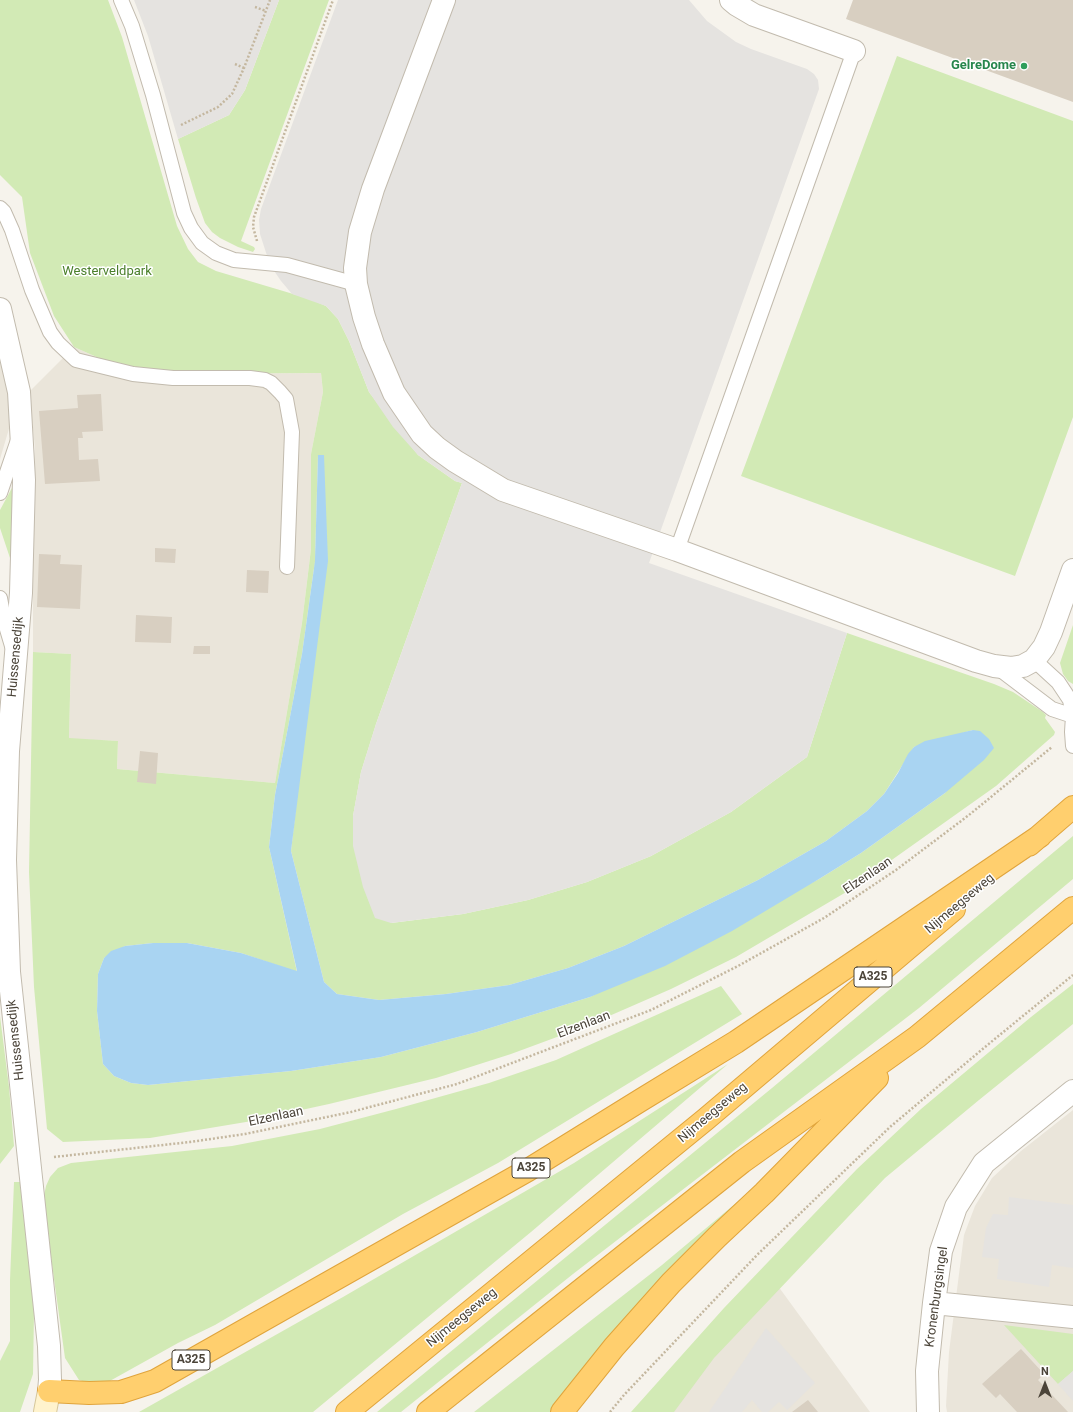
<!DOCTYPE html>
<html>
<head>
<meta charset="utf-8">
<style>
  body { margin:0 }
  #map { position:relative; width:1073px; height:1412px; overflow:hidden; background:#f6f3ec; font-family:Roboto,sans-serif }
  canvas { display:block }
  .north { position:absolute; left:1025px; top:1364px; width:40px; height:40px; -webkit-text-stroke:3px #fff; paint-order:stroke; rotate:0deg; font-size:11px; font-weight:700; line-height:16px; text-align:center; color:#4b4439 }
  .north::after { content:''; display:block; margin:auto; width:14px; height:18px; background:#4b4439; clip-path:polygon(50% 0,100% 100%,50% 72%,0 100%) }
</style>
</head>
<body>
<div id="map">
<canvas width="1073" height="1412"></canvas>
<div class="north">N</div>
</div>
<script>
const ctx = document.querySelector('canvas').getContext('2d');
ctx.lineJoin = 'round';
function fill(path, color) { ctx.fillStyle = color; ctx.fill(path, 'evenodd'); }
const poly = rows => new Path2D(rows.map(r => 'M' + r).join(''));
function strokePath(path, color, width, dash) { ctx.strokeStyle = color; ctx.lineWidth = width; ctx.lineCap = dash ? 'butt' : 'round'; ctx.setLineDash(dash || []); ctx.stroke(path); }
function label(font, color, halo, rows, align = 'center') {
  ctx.font = font + ' Roboto,sans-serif'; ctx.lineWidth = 3; ctx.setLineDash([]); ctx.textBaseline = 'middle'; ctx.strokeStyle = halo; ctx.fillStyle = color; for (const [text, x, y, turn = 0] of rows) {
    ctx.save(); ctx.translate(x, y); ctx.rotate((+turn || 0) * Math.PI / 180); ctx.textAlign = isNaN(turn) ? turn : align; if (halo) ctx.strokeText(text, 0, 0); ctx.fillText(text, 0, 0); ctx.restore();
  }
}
fill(poly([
  [74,347,135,374,321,373,323,392,311,454,311,549,302,623,275,783,117,769,118,741,69,739,71,654,33,652,33,536,35,448,29,392],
  [0,361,8,389,11,422,0,459],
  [1073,1110,1073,1412,947,1412,946,1406,949,1352,964,1235,975,1206,992,1178,1021,1151],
  [778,1286,870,1412,667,1412,741,1317]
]), '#eae5da');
fill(poly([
  [0,0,108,0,122,37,177,226,188,249,198,262,216,271,310,299,326,306,338,319,349,341,369,392,418,455,455,481,462,483,376,724,361,772,353,816,391,923,463,914,528,900,587,882,651,856,731,812,807,757,847,633,994,684,1013,692,1043,712,1046,715,1045,718,1055,732,1054,735,996,786,848,891,736,957,671,989,584,1027,511,1054,436,1078,329,1104,246,1122,150,1138,63,1142,47,1129,34,987,29,872,33,652,71,654,69,738,118,741,117,769,275,783,302,623,311,549,311,454,323,392,321,373,135,374,74,347,54,316,30,253,22,197,0,175],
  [318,455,323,455,297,798,291,851,324,982,337,994,379,1000,446,994,509,985,568,968,624,946,758,880,826,841,867,811,884,794,914,747,973,730,945,793,861,853,819,879,590,997,477,1032,381,1057,291,1071,148,1085,131,1083,114,1076,103,1064,97,1011,98,974,104,958,125,946,153,943,187,943,241,953,297,972,269,847,275,795,302,654,315,561],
  [279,0,329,0,241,241,254,247,255,249,253,252,238,247,220,238,212,232,205,223,196,198,178,139,229,115,245,90],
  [897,56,1073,121,1073,417,1015,576,741,476],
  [13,486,12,564,0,528,0,510],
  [1073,625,1073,684,1068,681,1063,674,1060,663],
  [1073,836,1073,879,919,1008,573,1274,401,1412,377,1412,772,1088],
  [1073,984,1073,1024,979,1100,885,1178,714,1358,674,1412,631,1412,724,1308,857,1169,921,1109,1031,1017],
  [721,986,742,1014,498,1163,403,1214,215,1325,178,1343,108,1382,92,1384,79,1380,65,1358,43,1200,46,1186,50,1177,58,1168,71,1163,232,1146,320,1129,396,1109,489,1083,556,1060],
  [0,1016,9,1087,14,1146,0,1164],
  [728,1064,531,1232,313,1412,139,1412,343,1297,574,1163],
  [14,1182,20,1182,34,1312,33,1374,20,1412,0,1412,0,1361,10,1341,10,1280],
  [742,1198,662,1286,553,1412,474,1412,662,1265],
  [1004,1325,1073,1334,1073,1371,1058,1384]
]), '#d2eab5');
fill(poly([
  [134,0,279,0,245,90,229,115,178,139,148,36],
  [338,0,689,0,707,21,736,42,751,49,807,69,814,74,818,80,819,89,649,563,847,633,807,757,731,812,651,856,587,882,528,900,463,914,391,923,375,918,363,887,353,846,353,816,361,772,376,724,462,483,455,481,418,455,393,427,369,392,349,341,338,319,326,306,292,294,281,281,270,265,260,234,259,220,261,209],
  [1009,1197,1073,1205,1073,1268,1052,1265,1049,1287,997,1279,999,1259,982,1257,986,1228,993,1214,1008,1215],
  [766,1328,815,1383,787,1410,779,1402,768,1412,762,1412,752,1400,742,1412,709,1412],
  [1073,1371,1073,1401,1058,1384]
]), '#e5e3e0');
fill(poly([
  [318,455,324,455,328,561,291,851,324,982,337,994,379,1000,446,994,509,985,568,968,624,946,758,880,826,841,867,811,884,794,898,773,908,754,914,747,925,741,973,730,980,731,989,739,994,748,984,760,945,793,861,853,819,879,732,931,665,966,590,997,477,1032,381,1057,291,1071,148,1085,131,1083,114,1076,103,1064,97,1011,98,974,104,958,111,951,125,946,153,943,187,943,241,953,297,971,269,847,275,795,302,654,315,561]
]), '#a9d4f2');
fill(poly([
  [853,0,1073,0,1073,102,846,19],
  [101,394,103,431,82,432,83,438,78,438,79,460,98,459,100,481,45,484,39,411,78,408,77,395],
  [155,548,176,549,175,563,155,562],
  [39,554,61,555,60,564,82,565,80,609,37,607],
  [247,570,269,571,268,593,246,592],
  [136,615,172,617,171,643,135,642],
  [194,646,210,646,210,654,193,654],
  [140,751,158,753,156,784,137,782],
  [1021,1349,1044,1374,1038,1380,1068,1412,1017,1412,1000,1394,996,1398,982,1384],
  [808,1400,818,1412,792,1412]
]), '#d8cfc1');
const lane = poly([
  [121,0,132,26,153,95,184,213,191,228,202,243,216,253,234,260,287,265,356,284],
  [0,208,4,212,12,230,32,290,50,332,58,343,76,360,133,374,173,378,250,378,265,380,271,383,280,392,286,399,292,432,287,567],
  [0,493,18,440],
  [677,550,854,51],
  [0,598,4,619,12,646],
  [1034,660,1058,682,1070,700,1073,716,1072,732,1073,746],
  [998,668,1052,709,1073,716]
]);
const street = poly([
  [444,0,373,189,360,232,355,268,356,284,364,317,373,344,394,393,422,434,437,448,455,461,503,490,677,550,976,661,994,666,1011,668,1023,666,1034,660,1044,647,1051,632,1073,570],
  [731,0,737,5,754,15,854,51],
  [0,309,19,392,24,480,21,593,8,751,5,860,9,972,49,1346,50,1380,49,1391],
  [934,1303,1073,1317],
  [928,1412,927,1371,934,1303,941,1251,956,1207,984,1163,1073,1091]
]);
const secondary = poly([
  [45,1412,49,1391]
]);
const highway = poly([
  [1029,845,1073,807],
  [49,1391,89,1393,121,1392,155,1381,528,1170,641,1100,736,1042,1040,836],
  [347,1412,706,1119,954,909],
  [428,1412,742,1162,917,1037,1073,908],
  [562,1412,614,1347,671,1283,717,1237,764,1193,877,1078]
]);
strokePath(lane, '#c2bbae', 16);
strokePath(street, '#c2bbae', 24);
strokePath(secondary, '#d6c79b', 24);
strokePath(highway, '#e0a43c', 24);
strokePath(poly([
  [255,7,266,11],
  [235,64,244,68],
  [181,125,218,107,232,94,244,68,270,0],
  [257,241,253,227,254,217,333,0],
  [54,1157,190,1142,245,1134,351,1112,457,1084,651,1010,738,966,824,918,896,870,969,815,1052,747],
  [610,1412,624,1395,757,1255,890,1127,985,1047,1073,975]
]), '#c4b79f', 2.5, [2, 2]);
strokePath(lane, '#fff', 14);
strokePath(street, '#fff', 22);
strokePath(secondary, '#fff3cd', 22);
strokePath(highway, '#ffcf6e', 22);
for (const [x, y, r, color] of [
  [1024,66,4,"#2e9e5b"]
]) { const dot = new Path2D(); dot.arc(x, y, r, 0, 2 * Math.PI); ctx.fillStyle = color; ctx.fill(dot); strokePath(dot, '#fff', 1.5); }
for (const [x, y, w] of [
  [873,977,38],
  [531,1168,38],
  [191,1360,38]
]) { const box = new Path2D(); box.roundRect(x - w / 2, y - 10, w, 20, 3); ctx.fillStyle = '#fff'; ctx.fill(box); strokePath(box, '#4b4439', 1); }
label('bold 12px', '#4b4439', null, [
  ["A325",873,977],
  ["A325",531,1168],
  ["A325",191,1360]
]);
label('bold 13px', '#27864d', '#fff', [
  ["GelreDome",1016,66]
], 'right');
label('13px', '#4a7f2a', '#fff', [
  ["Westerveldpark",107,272]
]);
label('13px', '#4b4439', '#fff', [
  ["Huissensedijk",16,657,-85],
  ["Elzenlaan",868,876,-34],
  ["Nijmeegseweg",960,904,-40],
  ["Elzenlaan",584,1025,-21],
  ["Huissensedijk",16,1040,-96],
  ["Nijmeegseweg",713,1113,-40],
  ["Elzenlaan",276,1117,-12],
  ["Kronenburgsingel",937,1297,-82],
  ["Nijmeegseweg",462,1318,-39]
]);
</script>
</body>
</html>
